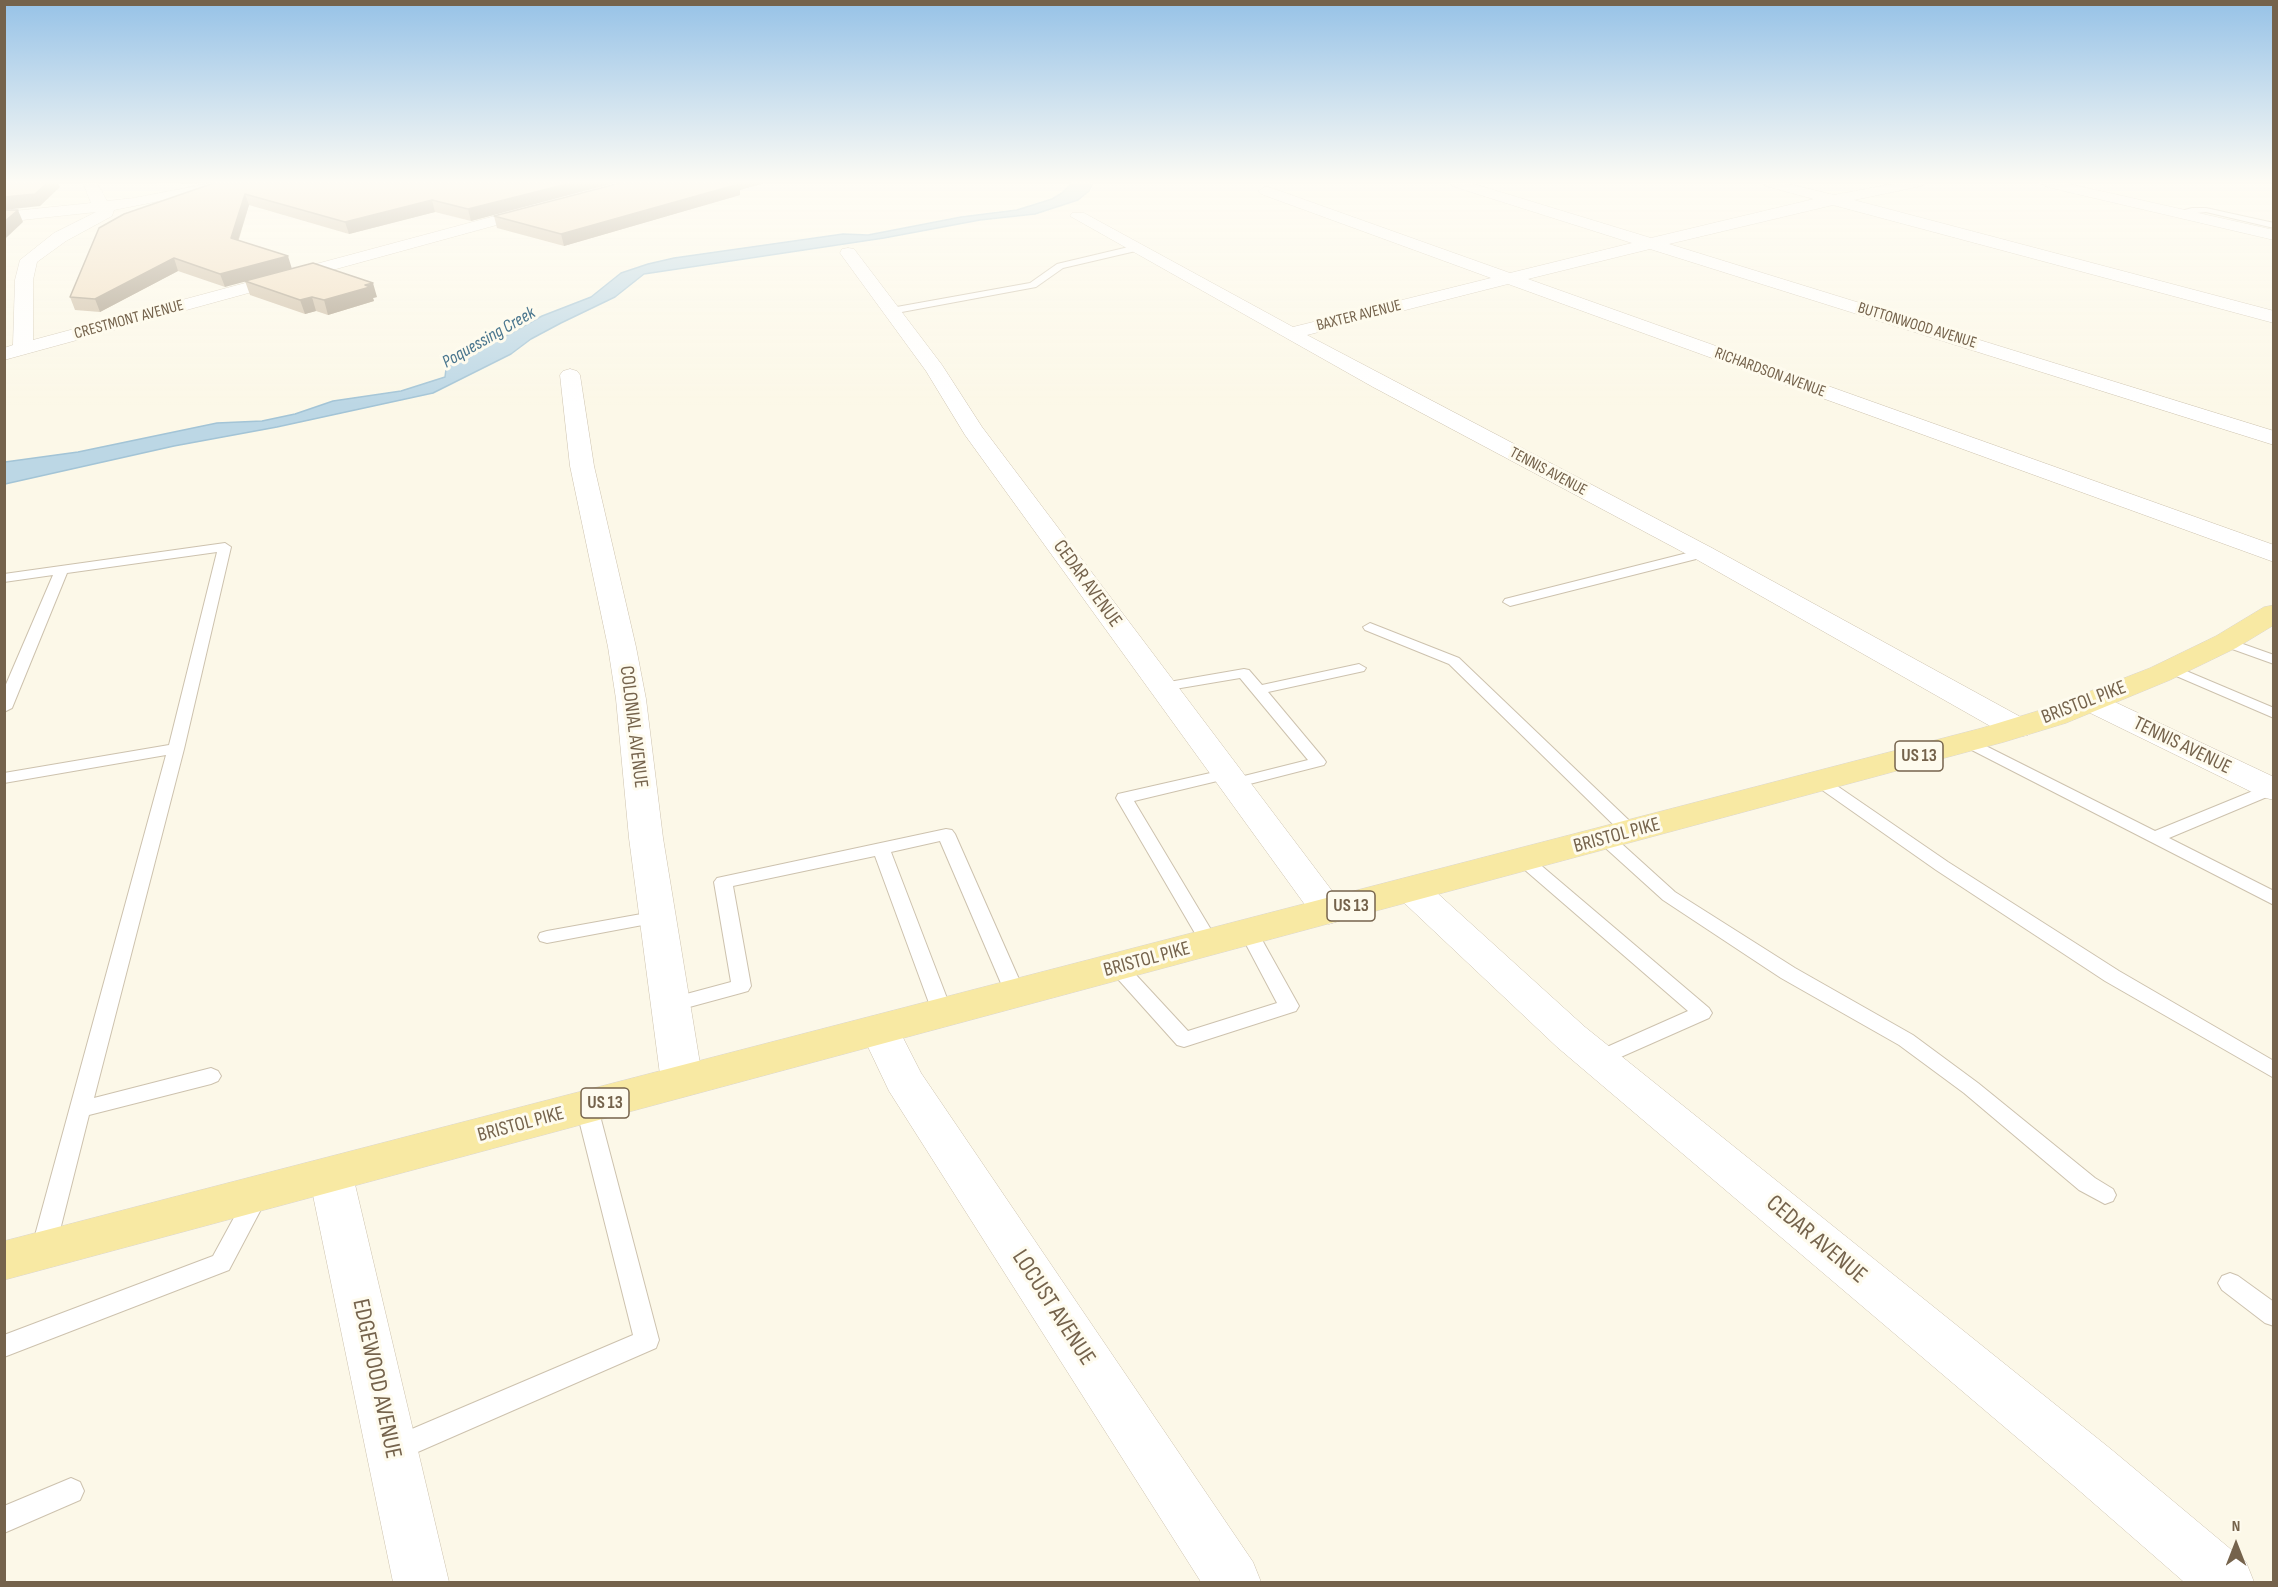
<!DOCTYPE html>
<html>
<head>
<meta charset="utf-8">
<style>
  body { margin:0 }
  #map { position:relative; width:2278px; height:1587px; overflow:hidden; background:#fcf8e8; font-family:"Sofia Sans Condensed",sans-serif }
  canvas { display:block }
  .frame { position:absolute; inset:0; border:6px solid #75634c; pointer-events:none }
  .north { position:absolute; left:2206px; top:1515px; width:60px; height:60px; -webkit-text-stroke:4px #fefbee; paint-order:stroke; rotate:0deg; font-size:16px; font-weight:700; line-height:24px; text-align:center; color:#75634c }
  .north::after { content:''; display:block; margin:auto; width:21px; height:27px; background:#75634c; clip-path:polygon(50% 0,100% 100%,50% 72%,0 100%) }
</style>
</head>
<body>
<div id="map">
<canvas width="2278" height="1587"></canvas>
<div class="frame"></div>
<div class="north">N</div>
</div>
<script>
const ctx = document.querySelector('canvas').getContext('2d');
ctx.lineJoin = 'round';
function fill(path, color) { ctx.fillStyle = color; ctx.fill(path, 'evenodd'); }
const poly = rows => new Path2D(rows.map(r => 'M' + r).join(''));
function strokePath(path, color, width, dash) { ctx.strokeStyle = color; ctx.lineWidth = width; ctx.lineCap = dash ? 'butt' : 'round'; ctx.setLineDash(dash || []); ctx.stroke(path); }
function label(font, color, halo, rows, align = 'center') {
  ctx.font = font + ' "Sofia Sans Condensed",sans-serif'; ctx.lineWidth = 6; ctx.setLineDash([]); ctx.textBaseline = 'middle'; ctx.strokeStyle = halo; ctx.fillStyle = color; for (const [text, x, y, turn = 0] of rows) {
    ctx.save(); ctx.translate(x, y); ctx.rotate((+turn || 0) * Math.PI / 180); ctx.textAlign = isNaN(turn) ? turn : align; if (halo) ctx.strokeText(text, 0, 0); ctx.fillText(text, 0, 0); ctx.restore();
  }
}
const water = poly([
  [1072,183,1090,183,1092,185,1089,191,1078,200,1035,214,980,220,884,238,644,274,615,297,561,323,531,339,511,354,433,393,277,427,174,446,5,484,5,462,78,452,217,423,262,421,295,414,333,401,401,391,445,377,446,369,461,358,497,341,542,316,591,297,621,273,648,264,674,258,843,234,868,235,961,217,1017,210,1052,199,1062,193,1072,183]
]);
fill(water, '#bcd7e5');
strokePath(water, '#a3c4d6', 1.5);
const service = poly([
  [2192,208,2206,208,2274,223,2274,228,2206,212,2178,215,2174,213,2192,208],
  [1137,245,1140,246,1140,250,1063,268,1036,287,891,314,886,311,891,308,1030,283,1057,264,1137,245],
  [225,543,231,547,184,749,94,1098,211,1068,218,1071,221,1076,218,1081,211,1084,89,1115,55,1250,51,1257,43,1260,35,1257,31,1250,166,755,4,783,4,773,169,745,217,552,67,573,12,708,4,712,4,689,53,575,4,582,4,574,225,543],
  [1703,549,1708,550,1709,553,1708,556,1510,606,1503,602,1505,599,1703,549],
  [1370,623,1459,658,1637,828,1640,832,1637,836,1625,836,1449,664,1365,630,1363,627,1370,623],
  [2226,638,2274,655,2274,664,2221,645,2219,642,2226,638],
  [1359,664,1366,668,1364,671,1268,692,1324,759,1326,762,1324,765,1234,788,1228,786,1226,783,1228,780,1308,760,1240,678,1163,691,1156,687,1163,683,1244,669,1249,670,1262,685,1359,664],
  [2172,665,2274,708,2274,718,2167,672,2165,669,2167,666,2172,665],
  [1968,737,2155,831,2265,786,2274,785,2274,794,2169,838,2274,891,2274,905,1962,745,1960,742,1968,737],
  [1228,769,1234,771,1236,774,1234,777,1134,801,1219,943,1217,947,1210,949,1203,947,1116,798,1118,794,1228,769],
  [1821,777,1827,779,1948,862,2119,971,2274,1061,2274,1078,2105,981,1936,870,1815,785,1813,782,1821,777],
  [946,829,952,830,955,834,1026,995,1023,1000,1016,1002,1009,1000,1006,995,940,841,891,852,953,1014,950,1019,943,1021,936,1019,933,1014,875,856,733,886,751,986,748,991,741,993,671,1012,664,1010,661,1005,664,1000,731,982,714,882,717,878,946,829],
  [1606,834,1612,835,1675,892,1795,968,1913,1035,1978,1083,2095,1178,2113,1189,2116,1195,2113,1201,2105,1204,2079,1190,1964,1093,1899,1045,1781,978,1663,900,1600,843,1597,839,1600,835,1606,834],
  [1524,855,1530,856,1709,1008,1712,1013,1709,1018,1605,1064,1598,1066,1591,1064,1588,1059,1591,1054,1688,1011,1518,864,1515,860,1518,856,1524,855],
  [658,911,664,913,667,917,664,921,547,943,540,941,538,937,540,933,547,931,658,911],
  [1249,927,1256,929,1299,1006,1296,1011,1184,1047,1177,1045,1108,968,1111,963,1118,962,1125,963,1188,1031,1277,1003,1240,933,1242,929,1249,927],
  [587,1100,594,1102,598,1108,659,1340,656,1348,404,1458,395,1461,386,1458,382,1449,386,1440,633,1335,576,1108,580,1102,587,1100],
  [257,1187,265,1190,268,1196,229,1270,4,1357,4,1335,213,1256,249,1190,257,1187],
  [2230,1273,2238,1276,2274,1302,2274,1326,2265,1323,2222,1290,2218,1283,2222,1276,2230,1273],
  [71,1478,80,1482,84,1491,80,1500,4,1533,4,1506,71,1478]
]);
const minor = poly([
  [83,183,97,183,107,201,134,198,211,183,237,183,230,187,114,210,112,216,66,241,37,262,33,280,33,340,532,206,544,206,546,209,544,212,4,360,4,348,13,345,15,280,20,260,54,233,96,212,4,222,4,212,91,203,83,183],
  [1450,183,1471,183,1651,238,1814,199,1765,186,1763,183,1785,183,1834,195,1897,183,1924,183,1922,186,1854,200,2274,311,2274,323,1833,205,1669,244,2274,431,2274,445,1650,249,1528,279,2274,545,2274,562,1508,284,1307,335,1712,548,2028,721,2033,728,2028,735,2017,737,2006,735,1694,558,1373,387,1070,216,1072,213,1084,213,1293,327,1491,278,1261,194,1258,191,1266,186,1510,273,1632,243,1452,186,1450,183],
  [2040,183,2065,183,2274,230,2274,240,2047,187,2040,183],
  [848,248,854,249,942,365,982,427,1342,904,1347,912,1342,920,1329,924,1316,920,965,435,926,371,840,253,842,249,848,248],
  [570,369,577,371,580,375,594,466,636,647,646,699,663,838,703,1082,697,1093,682,1097,667,1093,661,1082,629,838,616,699,608,647,570,466,560,375,563,371,570,369],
  [2091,693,2102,696,2274,777,2274,800,2262,797,2080,708,2076,702,2080,696,2091,693],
  [1412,879,1425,882,1585,1027,2112,1450,2246,1562,2254,1582,2184,1582,2074,1486,1557,1047,1399,898,1394,890,1399,882,1412,879],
  [880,1016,894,1020,921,1073,1253,1562,1261,1582,1201,1582,889,1091,860,1030,866,1020,880,1016],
  [331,1158,347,1164,353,1176,449,1582,393,1582,309,1176,315,1164,331,1158]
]);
const primary = poly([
  [2274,605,2274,625,2236,648,2170,680,2066,723,2004,742,4,1280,4,1241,1982,728,2044,709,2150,668,2216,636,2264,607,2274,605]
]);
strokePath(service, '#cdc2ae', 2);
strokePath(minor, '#cdc2ae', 1);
strokePath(primary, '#dbd6d0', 1);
fill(service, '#fff');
fill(minor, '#fff');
fill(primary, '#f8e9a3');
fill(poly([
  [156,183,202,183,194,184],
  [214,183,614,183,471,221,435,212,349,234,249,205,225,287,178,271,100,312,75,310,70,297],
  [620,183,764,183,740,190,740,195,564,246,497,228,494,216],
  [245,281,377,297,373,298,374,301,328,315,316,311,305,314,250,295]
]), '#cebea5');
fill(poly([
  [47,183,58,183,60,187,40,206,4,210,4,197],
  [571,183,614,183,471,221,468,209],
  [728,183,764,183,740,190,740,195,564,246,561,234],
  [245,194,249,205,235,250,231,238],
  [432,200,435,212,349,234,345,222],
  [18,210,23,222,6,238,4,233,4,222],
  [288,256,292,269,225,287,220,274],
  [174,258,178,271,100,312,95,299],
  [373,283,377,297,373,298,374,301,328,315,324,300],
  [312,297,316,311,305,314,300,300]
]), '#a89b86');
const building = poly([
  [4,183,47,183,35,194,4,197,4,183],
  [214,183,571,183,468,209,432,200,345,222,245,194,231,238,288,256,220,274,174,258,95,299,70,297,99,228,124,214,214,183],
  [620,183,733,183,739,184,561,234,494,216,620,183],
  [4,210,18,210,4,222,4,210],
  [313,263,373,283,365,285,370,287,324,300,312,297,300,300,245,281,313,263]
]);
fill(building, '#f0ddc0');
strokePath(building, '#a89b86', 1.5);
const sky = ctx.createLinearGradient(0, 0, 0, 405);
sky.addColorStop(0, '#96c2e7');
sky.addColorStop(0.45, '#fefcf5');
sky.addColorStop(1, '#fefcf500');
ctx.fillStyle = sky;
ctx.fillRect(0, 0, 2278, 405);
label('16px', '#75634c', '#fefbee', [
  ["BAXTER AVENUE",1359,316,-14],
  ["CRESTMONT AVENUE",129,320,-15],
  ["BUTTONWOOD AVENUE",1917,326,17],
  ["RICHARDSON AVENUE",1770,373,20],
  ["TENNIS AVENUE",1548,472,28]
]);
label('italic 18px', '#4a768e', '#fefbee', [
  ["Poquessing Creek",489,338,-30]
]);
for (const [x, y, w] of [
  [1919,756,48],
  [1351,906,48],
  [605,1103,48]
]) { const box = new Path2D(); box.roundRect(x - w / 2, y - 15, w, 30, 4.5); ctx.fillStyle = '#fefbee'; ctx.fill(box); strokePath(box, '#75634c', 1.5); }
label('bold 18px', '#75634c', null, [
  ["US 13",1919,756],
  ["US 13",1351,906],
  ["US 13",605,1103]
]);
label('20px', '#75634c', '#fefbee', [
  ["CEDAR AVENUE",1087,584,54],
  ["BRISTOL PIKE",2084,703,-21],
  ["COLONIAL AVENUE",633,727,83],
  ["TENNIS AVENUE",2182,746,26],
  ["BRISTOL PIKE",1617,836,-15],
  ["BRISTOL PIKE",1147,960,-15],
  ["BRISTOL PIKE",521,1125,-15]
]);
label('24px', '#75634c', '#fefbee', [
  ["CEDAR AVENUE",1816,1240,40],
  ["LOCUST AVENUE",1053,1308,57],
  ["EDGEWOOD AVENUE",376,1379,78]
]);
</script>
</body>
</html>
